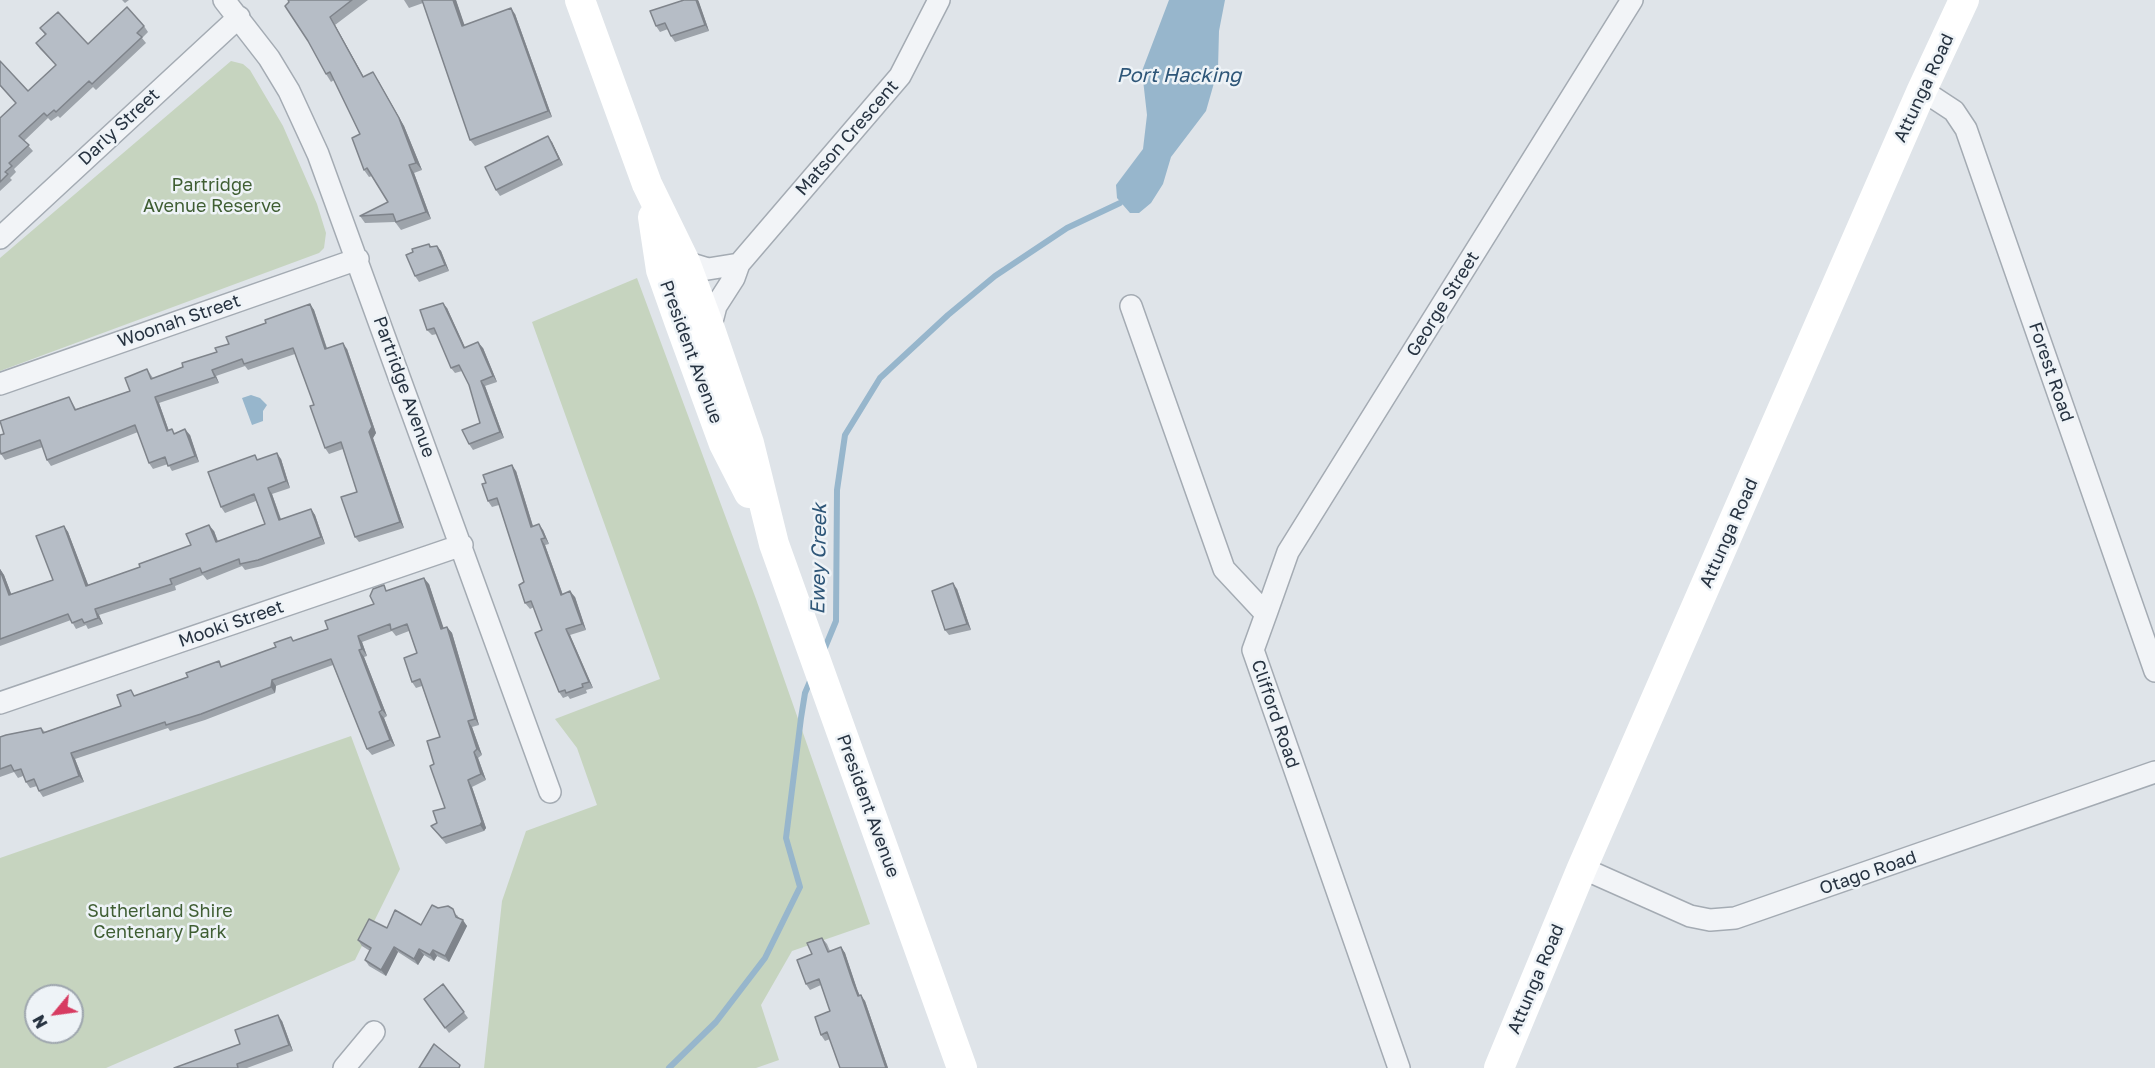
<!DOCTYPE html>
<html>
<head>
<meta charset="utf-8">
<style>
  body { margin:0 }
  #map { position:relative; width:2155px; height:1068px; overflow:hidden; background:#dfe4e9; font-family:"Golos Text",sans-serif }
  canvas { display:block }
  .north { position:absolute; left:24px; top:984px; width:60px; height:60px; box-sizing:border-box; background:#eef3f7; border:2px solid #9ea6ae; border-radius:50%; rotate:241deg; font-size:16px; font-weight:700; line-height:24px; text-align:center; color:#273341 }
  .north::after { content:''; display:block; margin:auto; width:21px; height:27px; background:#d73b61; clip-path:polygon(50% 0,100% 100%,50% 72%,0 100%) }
</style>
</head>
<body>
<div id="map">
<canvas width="2155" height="1068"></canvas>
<div class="north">N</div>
</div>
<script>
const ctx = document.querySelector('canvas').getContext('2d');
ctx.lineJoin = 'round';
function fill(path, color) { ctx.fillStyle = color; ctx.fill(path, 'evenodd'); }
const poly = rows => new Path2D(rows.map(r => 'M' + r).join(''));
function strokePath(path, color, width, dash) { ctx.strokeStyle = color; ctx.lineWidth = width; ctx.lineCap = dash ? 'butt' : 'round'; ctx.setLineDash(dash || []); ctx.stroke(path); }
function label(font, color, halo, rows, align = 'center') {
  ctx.font = font + ' "Golos Text",sans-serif'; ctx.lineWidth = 5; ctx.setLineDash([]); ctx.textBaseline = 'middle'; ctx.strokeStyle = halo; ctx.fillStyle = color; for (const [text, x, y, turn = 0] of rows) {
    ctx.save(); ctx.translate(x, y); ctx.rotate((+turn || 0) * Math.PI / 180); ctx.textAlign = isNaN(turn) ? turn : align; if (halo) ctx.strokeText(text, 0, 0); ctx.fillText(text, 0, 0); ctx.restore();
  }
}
fill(poly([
  [231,61,243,64,250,70,283,126,317,204,326,233,324,248,319,253,0,371,0,258],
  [637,278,756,599,870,924,792,951,761,1005,779,1060,756,1068,484,1068,502,901,526,831,597,805,577,748,555,719,660,679,532,322],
  [351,736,400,869,355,960,106,1068,0,1068,0,858],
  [36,996,72,996,72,1032,36,1032]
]), '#c6d4bf');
fill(poly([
  [1169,0,1225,0,1219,31,1218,69,1206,111,1171,157,1163,184,1151,203,1139,213,1130,213,1117,198,1116,185,1143,149,1147,115,1142,71],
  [251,395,260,398,267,405,263,411,263,421,252,425,242,398]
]), '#97b6cc');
strokePath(poly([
  [824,650,836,621,837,490,845,435,880,378,948,315,995,276,1067,228,1120,203],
  [669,1068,716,1022,765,958,800,887,786,838,801,718,805,693,811,679]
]), '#97b6cc', 6);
const street = poly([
  [224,0,269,58,289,91,318,154,550,792],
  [1922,90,1954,111,1966,129,2155,671],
  [0,238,239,17],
  [685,262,708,269,739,264],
  [1131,306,1224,569,1266,614,1253,650,1399,1068],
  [710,329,716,306,734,278,739,264,900,76,939,0],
  [0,384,358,259],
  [1266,614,1288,552,1632,0],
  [0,703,462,545],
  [1582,868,1690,916,1710,920,1735,918,2155,772],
  [344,1068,374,1032]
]);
strokePath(street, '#a4abb3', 24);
strokePath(street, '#f2f4f7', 21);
strokePath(poly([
  [580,0,647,184,685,262,710,329,749,443,774,544,962,1068],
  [653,217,661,270,679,321,724,444,749,493],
  [1499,1068,1582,868,1922,90,1964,0]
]), '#fff', 30);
fill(poly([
  [122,0,129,0,125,3],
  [288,0,368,0,335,25,364,77,378,80,404,126,422,170,414,173,431,219,401,230,395,222,365,223,360,216,388,202,372,176,369,177,364,170,360,134,334,80,331,82,326,74],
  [404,0,456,0,464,25,515,14,552,117,475,146,470,140,423,3,409,8],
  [684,0,698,0,709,31,675,42,671,36,668,29,660,32,656,26],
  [144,26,148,32,142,38,146,43,96,90,93,87,60,118,58,116,51,121,48,118,24,141,33,151,14,169,16,172,10,178,12,180,0,191,0,118,16,103,0,86,0,61,28,91,56,65,40,49,36,43,45,35,40,28,88,44],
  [552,142,563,165,500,196,496,190],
  [429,244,431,246,437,246,441,251,449,271,419,282,415,276,413,252],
  [310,304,314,310,327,348,347,349,376,433,373,438,404,528,359,542,355,537,357,492,343,449,329,454,325,448,314,405,295,354,248,370,245,366,216,376,219,383,159,403,169,431,175,433,190,435,199,462,172,471,168,464,153,469,149,463,138,432,51,466,47,460,43,447,5,460,1,454,4,434,69,397,76,409,130,391,147,369,153,378,183,367,217,352,229,344,266,323],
  [447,308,465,348,483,348,497,382,485,386,504,438,473,450,469,444,480,423,469,385,462,371,455,373,451,368,437,334,432,335,427,330],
  [255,455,258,460,281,459,290,488,272,494,281,519,311,509,315,515,325,544,262,566,245,570,242,566,207,580,203,575,175,586,176,590,99,615,103,624,88,629,86,625,76,629,71,620,0,646,0,569,4,575,11,594,53,580,64,526,68,532,88,585,140,567,191,545,214,531,218,541,265,524,256,501,225,513,221,507],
  [516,471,533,526,543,530,549,544,545,545,563,595,575,597,586,630,570,635,593,688,586,690,587,693,570,699,568,696,563,698,559,692,542,630,534,607,530,609,525,603,524,582,499,505,492,507,488,501,486,483],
  [429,584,443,628,447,627,452,633,479,725,472,727,482,755,478,758,486,780,472,787,486,828,484,831,446,844,431,826,437,823,445,808,434,764,440,737,422,686,416,688,412,682,417,653,409,631,396,636,392,631,362,642,367,656,364,657,387,716,384,718,395,746,372,755,367,749,333,665,276,686,275,693,205,720,170,731,168,728,75,759,84,782,43,797,39,791,37,786,30,788,26,782,23,776,18,778,14,772,0,777,0,737,41,728,45,732,121,706,135,696,222,667,328,629,374,604,388,590],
  [957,589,971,630,949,635,945,630],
  [438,908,457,915,459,918,467,926,449,962,437,956,434,961,424,955,418,965,398,952,386,976,369,966,365,960,370,951,362,946,358,940,387,928,421,925],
  [822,938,827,944,830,951,841,947,845,953,857,989,860,996,865,1001,888,1068,840,1068,830,1039,825,1041,821,1035,830,1011,821,985,810,990,806,984,812,954],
  [443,984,468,1018,449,1033,424,999],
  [282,1021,293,1051,247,1068,174,1068,240,1044]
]), '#9da3aa');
fill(poly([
  [453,0,456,0,467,32,462,26],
  [696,0,698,0,699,2,709,31,705,25],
  [511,8,515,14,552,117,548,111],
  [330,17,335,25,368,85,363,77],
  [373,72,404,126,422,170,416,163],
  [548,136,552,142,563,165,559,159],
  [409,165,414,173,431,219,426,212],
  [437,246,441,251,449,271,445,265],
  [443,303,447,308,468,354,464,348],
  [310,304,314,310,329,355,325,349],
  [478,342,483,348,497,382,493,376],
  [343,343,347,349,376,433,373,438,404,528,400,522,369,432],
  [212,370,216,376,219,383,215,377],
  [481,381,485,386,504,438,500,432],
  [155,397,159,403,171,437,167,431],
  [185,429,190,435,199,462,195,456],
  [277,453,281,459,290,488,286,481],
  [512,465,516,471,535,533,531,527],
  [268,488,272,494,283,526,279,520],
  [311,509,315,515,325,544,321,537],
  [539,524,543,530,549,544,545,538],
  [209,525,214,531,220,548,216,542],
  [64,526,68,532,91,592,86,586],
  [541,539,545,545,565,601,561,595],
  [0,569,4,575,14,601,9,595],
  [424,578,429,584,446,635,441,629],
  [953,583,957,589,971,630,967,624],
  [570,591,575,597,586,630,582,624],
  [95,609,99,615,103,624,98,618],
  [447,627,452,633,479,725,475,719],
  [566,629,570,635,593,688,589,682],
  [358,636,362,642,367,656,362,649],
  [359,650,364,657,387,716,382,710],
  [272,680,276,686,275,693,271,687],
  [379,712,384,718,395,746,390,740],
  [468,721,472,727,482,755,477,749],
  [474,752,478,758,486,780,481,774],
  [71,753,75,759,84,782,79,776],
  [468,780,472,787,486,828,484,831,480,825],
  [463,920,467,926,449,962,445,956],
  [394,947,398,952,386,976,381,970],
  [841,947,845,953,857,989,862,1002,858,996,853,983],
  [419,949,424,955,418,965,414,959],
  [433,950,437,956,434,961,430,955],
  [861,995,865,1001,888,1068,886,1068],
  [278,1015,282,1021,293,1051,289,1045]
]), '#7f848b');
const building = poly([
  [288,0,352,0,330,17,363,77,373,72,399,118,416,163,409,165,426,212,396,222,393,214,360,216,388,202,367,168,364,170,352,138,360,134,330,72,326,74,308,41,285,6,289,2,288,0],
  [422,0,453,0,462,26,511,8,548,111,470,140,422,0],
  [684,0,696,0,705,25,671,36,665,23,656,26,650,11,684,0],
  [127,7,144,26,137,33,142,37,92,84,89,81,56,112,54,110,47,116,44,113,19,136,29,145,9,163,12,166,5,172,8,174,0,182,0,118,16,103,0,85,0,61,28,91,56,65,36,43,46,34,40,28,58,12,88,44,127,7],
  [548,136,559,159,496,190,485,167,548,136],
  [429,244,430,247,437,246,445,265,415,276,406,255,413,252,412,249,429,244],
  [443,303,464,348,478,342,493,376,481,381,500,432,469,444,462,430,480,423,469,385,459,365,451,368,434,328,427,330,420,310,443,303],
  [310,304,325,349,343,343,372,427,369,432,400,522,355,537,341,497,357,492,341,442,325,448,310,406,314,405,293,348,244,364,242,359,212,370,215,377,155,397,167,431,172,429,174,434,185,429,195,456,168,466,165,457,149,463,135,425,47,460,40,440,1,454,0,450,0,435,4,434,0,421,69,397,75,410,130,391,125,378,147,369,151,379,183,367,182,363,217,352,215,348,229,344,226,337,266,323,265,320,310,304],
  [277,453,286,481,268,488,279,520,311,509,321,537,258,560,240,564,239,559,202,573,200,568,170,579,172,584,95,609,98,618,84,623,82,619,72,623,68,614,0,639,0,570,9,595,53,580,36,536,64,526,86,586,140,567,139,564,191,545,186,534,209,525,216,542,265,524,254,494,221,507,208,472,255,455,257,460,277,453],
  [512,465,531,527,539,524,545,538,541,539,561,595,570,591,582,624,566,629,589,682,582,684,583,687,566,693,565,690,559,692,535,633,542,630,531,601,525,603,519,585,524,582,497,498,488,501,482,484,486,483,483,475,512,465],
  [424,578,441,629,447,627,475,719,468,721,477,749,474,752,481,774,468,780,482,822,480,825,442,838,431,826,437,823,433,811,445,808,430,766,434,764,427,741,440,737,420,679,412,682,404,658,417,653,407,624,391,630,390,624,358,636,362,649,359,650,382,710,379,712,390,740,367,749,331,659,272,680,271,687,201,714,166,725,165,722,71,753,79,776,39,791,34,779,26,782,21,769,14,771,11,765,0,769,0,737,6,735,41,728,43,733,121,706,117,695,131,690,134,696,188,677,186,673,219,661,221,667,276,647,274,643,291,637,293,641,328,629,325,621,374,604,370,596,373,589,384,585,386,591,424,578],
  [953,583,967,624,945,630,932,591,953,583],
  [432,905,438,908,448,906,453,909,456,917,463,920,445,956,433,950,430,955,419,949,414,959,394,947,381,970,365,960,371,948,358,940,369,919,387,928,395,910,421,925,432,905],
  [822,938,828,952,841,947,853,983,858,996,861,995,886,1068,840,1068,827,1032,821,1035,815,1017,830,1011,819,979,806,984,797,960,812,954,807,943,822,938],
  [443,984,464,1012,445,1028,424,999,443,984],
  [278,1015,289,1045,237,1064,238,1068,174,1068,240,1044,235,1030,278,1015],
  [434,1044,460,1065,459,1068,419,1068,434,1044]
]);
fill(building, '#b6bdc6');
strokePath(building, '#7f848b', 1.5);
label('18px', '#273341', '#eef3f7', [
  ["Attunga Road",1924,88,-65],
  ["Darly Street",119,127,-43],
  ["Matson Crescent",847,138,-49],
  ["George Street",1443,304,-58],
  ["Woonah Street",179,321,-19],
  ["President Avenue",691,352,70],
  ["Forest Road",2051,372,71],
  ["Partridge Avenue",404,387,70],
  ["Attunga Road",1729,533,-66],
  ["Mooki Street",231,624,-19],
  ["Clifford Road",1275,714,71],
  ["President Avenue",868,806,70],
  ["Otago Road",1868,873,-19],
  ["Attunga Road",1536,979,-67]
]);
label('18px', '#3f5e33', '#eef3f7', [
  ["Partridge",212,185],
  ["Avenue Reserve",212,206],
  ["Sutherland Shire",160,911],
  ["Centenary Park",160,932]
]);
label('italic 20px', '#2e5678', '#eef3f7', [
  ["Port Hacking",1179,76],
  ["Ewey Creek",819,559,-89]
]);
</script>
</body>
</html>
